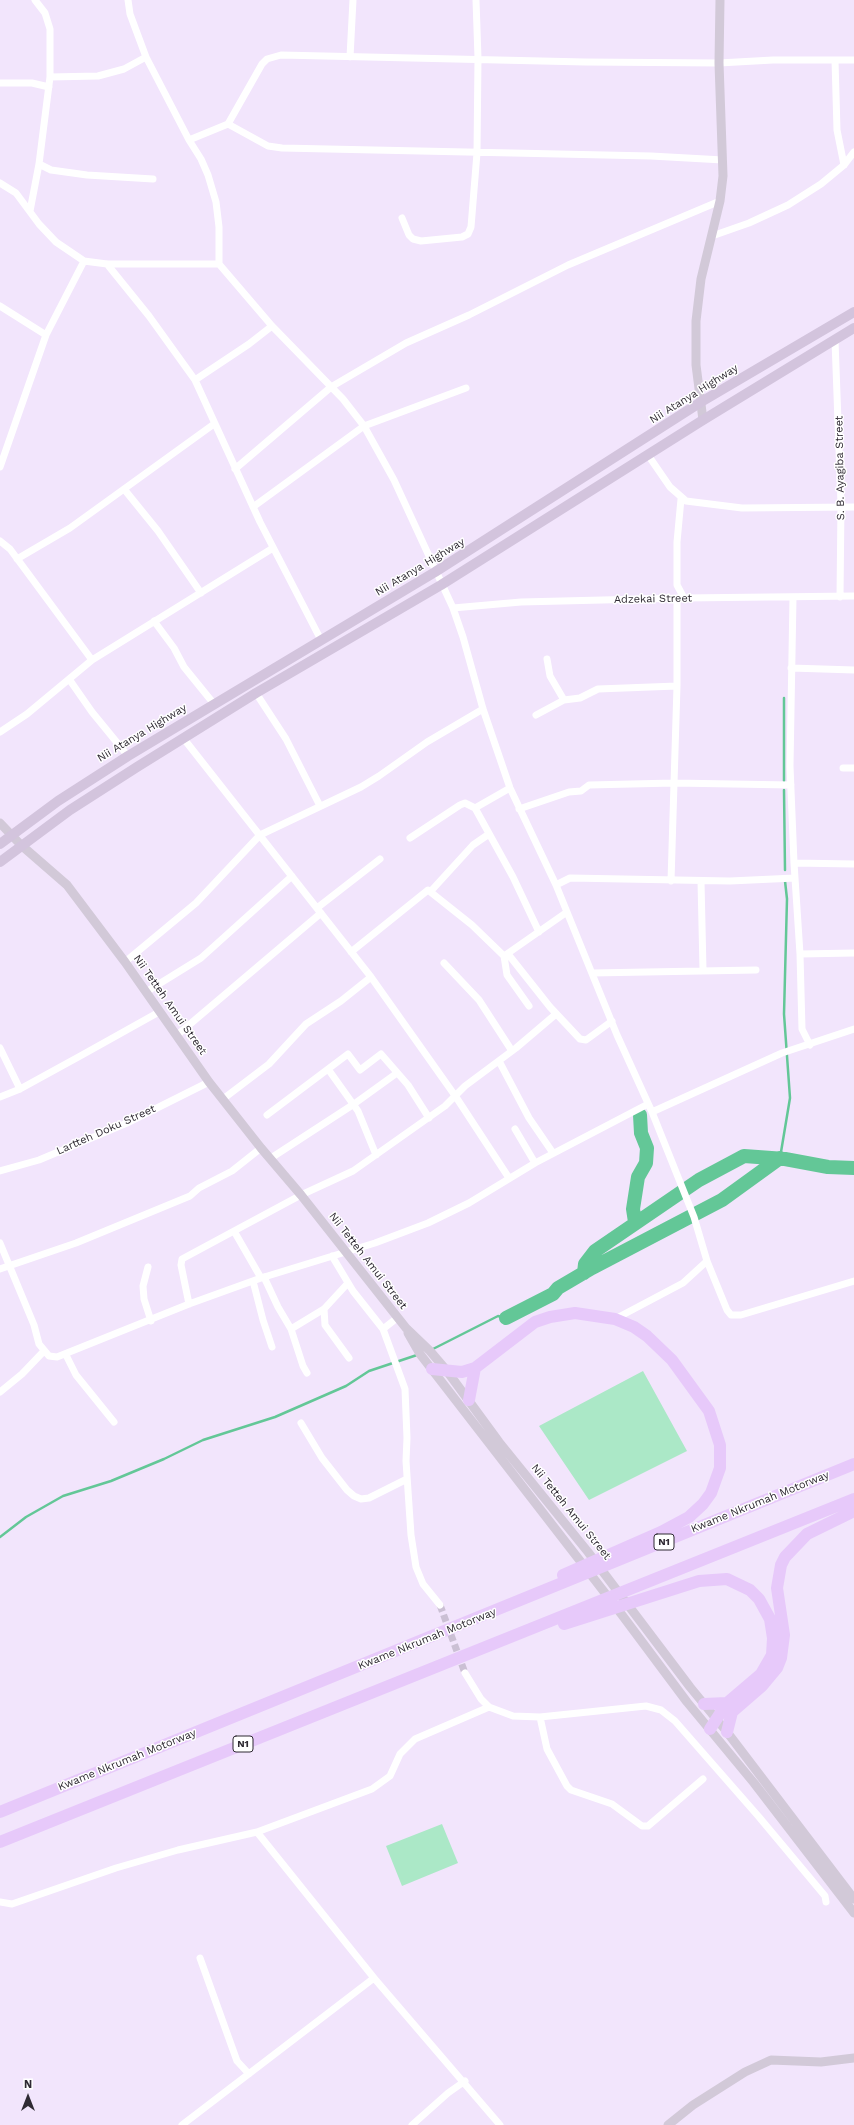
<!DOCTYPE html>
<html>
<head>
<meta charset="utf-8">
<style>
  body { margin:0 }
  #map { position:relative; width:854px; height:2125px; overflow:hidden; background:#f2e5fc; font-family:"Work Sans",sans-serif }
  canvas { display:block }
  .north { position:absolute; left:8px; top:2077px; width:40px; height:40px; -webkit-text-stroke:3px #fff; paint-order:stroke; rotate:0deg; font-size:11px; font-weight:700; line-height:16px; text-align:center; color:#2f2a33 }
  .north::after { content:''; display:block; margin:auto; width:14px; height:18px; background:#2f2a33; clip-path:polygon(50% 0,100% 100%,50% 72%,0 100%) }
</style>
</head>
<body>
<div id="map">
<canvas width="854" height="2125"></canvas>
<div class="north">N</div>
</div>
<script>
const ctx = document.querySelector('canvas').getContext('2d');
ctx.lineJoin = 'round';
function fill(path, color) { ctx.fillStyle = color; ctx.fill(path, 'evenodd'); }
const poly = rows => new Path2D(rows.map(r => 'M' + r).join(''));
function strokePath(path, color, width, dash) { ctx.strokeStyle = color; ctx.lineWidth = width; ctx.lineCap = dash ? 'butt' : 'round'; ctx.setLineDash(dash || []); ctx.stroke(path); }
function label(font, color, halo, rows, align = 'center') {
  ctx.font = font + ' "Work Sans",sans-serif'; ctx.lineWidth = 3; ctx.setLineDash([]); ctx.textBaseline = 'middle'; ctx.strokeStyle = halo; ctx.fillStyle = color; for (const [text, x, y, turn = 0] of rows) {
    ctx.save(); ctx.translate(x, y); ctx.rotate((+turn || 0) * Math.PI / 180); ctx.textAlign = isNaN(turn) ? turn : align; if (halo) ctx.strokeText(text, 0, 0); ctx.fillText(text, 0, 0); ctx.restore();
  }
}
fill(poly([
  [643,1371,687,1451,589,1500,539,1426],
  [442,1824,458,1863,402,1886,386,1846]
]), '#abe8c7');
strokePath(poly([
  [784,698,784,781],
  [784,790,785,870],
  [780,1158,790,1098,784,1014,787,899,785,881],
  [431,1350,498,1316,506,1318],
  [0,1537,26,1517,63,1496,111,1481,164,1459,203,1440,275,1417,346,1386,369,1371,417,1355]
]), '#63c797', 2.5);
strokePath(poly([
  [635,1222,633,1209,638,1177,646,1163,647,1148,641,1133,640,1115],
  [584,1273,585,1264,595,1251,699,1180,744,1156,785,1159,828,1167,854,1168],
  [506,1318,553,1294,558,1288,592,1268,722,1200,780,1158]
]), '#63c797', 14);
strokePath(poly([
  [440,1605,465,1673]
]), '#cbc0d4', 7, [7, 3.5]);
strokePath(poly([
  [128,0,130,14,146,57,189,140,201,159,208,175,216,202,219,227,219,264],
  [350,57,353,0],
  [835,60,837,130,844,165],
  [50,77,98,76,124,69,146,57],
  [0,83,32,83,49,87],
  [228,124,268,146,282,148,651,156,723,160],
  [189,140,228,124,262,64,267,59,281,55,585,62,719,63,773,60,854,60],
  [39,164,51,170,87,175,153,179],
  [0,183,16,193,39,224,56,242,84,261,107,264,219,264,272,326,343,399,364,426,394,480,453,608,463,637,483,709,510,788,556,885,617,1035,652,1112,694,1217,707,1261,727,1310,731,1315,741,1315,854,1281],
  [30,211,39,164,50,77,50,29,45,13,35,0],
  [402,218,409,235,413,239,421,241,462,237,468,234,471,227,477,153,478,58,476,0],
  [712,236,749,223,788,205,821,184,844,165,854,152],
  [107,264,149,316,195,380],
  [0,306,46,335],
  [272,326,249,344,195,380,260,522,321,640],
  [835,340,841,504,840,597],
  [648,455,670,487,686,501,742,508,854,507],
  [0,467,46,335,84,261],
  [235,469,331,387,406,343,469,315,568,265,720,201],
  [124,489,158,531,201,593],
  [681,499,677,542,677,585,684,598],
  [253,507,364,426,466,388],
  [0,541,10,549,92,660],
  [17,559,70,528,214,424],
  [793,598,790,766,794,863,854,864],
  [453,608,521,602,684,598,854,596],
  [154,621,174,648,184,667,214,704],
  [547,659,550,676,564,700],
  [791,668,854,670],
  [69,679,92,712,128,756],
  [256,693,286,739,320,806],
  [536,715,564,700,580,698,598,689,677,686,677,598],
  [0,732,27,714,92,660,273,548],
  [184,739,371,977,456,1097,509,1178],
  [843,768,854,768],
  [475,808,510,788],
  [519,809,569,792,581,791,589,785,674,783,791,785],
  [410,838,460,805,465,803,475,808,513,877,539,932],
  [795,878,800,954,802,1029,810,1045],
  [671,881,677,686],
  [701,881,703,970],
  [556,885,570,878,730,881,795,878,794,863],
  [431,891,473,845,489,834],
  [317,908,380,859],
  [351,952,428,890,472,925,504,956,507,975,529,1006],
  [508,954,550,1007,580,1039,586,1040,612,1021],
  [800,954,854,953],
  [504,956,567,912],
  [125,962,196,903,260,835,361,787,379,776,427,742,483,709],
  [444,963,479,1000,512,1051],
  [592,973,756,970],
  [146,992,201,958,292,876],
  [176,1036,321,913],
  [0,1048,20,1089],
  [499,1061,529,1118,553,1153],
  [328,1069,358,1111,376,1155],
  [0,1097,20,1089,82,1055,159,1012],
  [223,1099,269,1064,306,1024,341,1001,371,977],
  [652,1112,782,1053,854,1029],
  [267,1115,348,1054,360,1070,381,1054,408,1085,429,1118],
  [515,1129,535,1163],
  [271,1158,354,1104,397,1073],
  [0,1171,39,1160,127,1123,209,1082],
  [0,1243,34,1325,39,1344,49,1356,57,1357,189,1304,261,1278,375,1243,428,1223,469,1203,535,1163,648,1104],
  [332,1256,353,1291,383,1329],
  [148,1267,143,1286,144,1299,151,1321],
  [0,1269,76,1243,190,1196,199,1188,232,1171,261,1148],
  [264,1277,278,1307,291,1329,303,1366,307,1373],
  [261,1278,234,1231,301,1195,353,1171,445,1106,465,1086,516,1048,556,1014],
  [253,1281,263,1320,272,1347],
  [189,1304,181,1265,182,1259,234,1231],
  [324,1309,325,1325,349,1358],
  [397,1318,383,1329,405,1389,407,1438,406,1461,411,1535,416,1567,423,1584,440,1605],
  [615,1319,683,1283,707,1261],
  [291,1329,324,1309,348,1283],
  [66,1355,76,1375,114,1422],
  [0,1392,22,1374,44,1351],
  [301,1423,322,1458,347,1490,354,1496,361,1499,369,1498,407,1479],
  [465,1673,481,1699,489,1707,513,1716,540,1717,646,1706,661,1710,675,1721,759,1817,825,1896,826,1902],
  [540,1717,547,1749,567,1786,571,1790,612,1804,642,1826,648,1826,703,1779],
  [257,1832,374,1978,500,2125],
  [0,1902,12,1904,116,1868,178,1850,257,1832,372,1789,390,1776,400,1754,415,1739,489,1707],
  [200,1958,237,2061,249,2074],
  [182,2125,374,1978],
  [412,2125,448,2093,465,2081]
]), '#fff', 7);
strokePath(poly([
  [703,420,696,365,696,321,701,279,720,201,723,176,719,63,720,0],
  [0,823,21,845,67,885,125,962,209,1082,261,1148,301,1195,406,1328,430,1351,447,1371,499,1442,588,1552,690,1687,727,1732,854,1899],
  [408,1333,420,1354,622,1615,687,1702,754,1783,854,1913],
  [668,2125,693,2105,745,2072,771,2060,821,2062,854,2058]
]), '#d2c9d8', 9);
strokePath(poly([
  [0,844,58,801,128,756,435,572,701,402,854,312],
  [0,862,70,810,137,767,256,693,441,585,703,420,854,328]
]), '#d3c4dd', 10);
strokePath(poly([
  [432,1369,462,1372,475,1368,535,1322,550,1317,575,1313,615,1319,634,1327,647,1336,672,1360,709,1411,720,1445,720,1468,711,1493,703,1504,689,1517,661,1532,563,1575],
  [469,1400,475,1368],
  [564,1624,699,1581,727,1579,750,1590,759,1599,770,1619,773,1638,772,1655,761,1674,727,1703,710,1729],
  [704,1704,727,1703],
  [727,1732,732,1712,762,1686,777,1668,781,1658,784,1635,777,1588,781,1565,785,1557,807,1534,854,1511],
  [0,1812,854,1464],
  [0,1842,854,1499]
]), '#e7c9fa', 12);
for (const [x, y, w] of [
  [664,1542,20],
  [243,1744,20]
]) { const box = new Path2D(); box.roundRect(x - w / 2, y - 8, w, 16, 3); ctx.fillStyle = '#fff'; ctx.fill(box); strokePath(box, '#2f2a33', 1); }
label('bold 10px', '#2f2a33', null, [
  ["N1",664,1542],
  ["N1",243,1744]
]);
label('11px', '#2f2a33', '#fff', [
  ["Nii Atanya Highway",694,394,-32],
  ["S. B. Ayagiba Street",840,468,-91],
  ["Nii Atanya Highway",420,567,-31],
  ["Adzekai Street",653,599,-1],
  ["Nii Atanya Highway",142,733,-31],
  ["Nii Tetteh Amui Street",170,1005,55],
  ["Lartteh Doku Street",106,1130,-24],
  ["Nii Tetteh Amui Street",368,1261,52],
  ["Kwame Nkrumah Motorway",760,1502,-22],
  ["Nii Tetteh Amui Street",571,1512,51],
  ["Kwame Nkrumah Motorway",427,1639,-22],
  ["Kwame Nkrumah Motorway",127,1760,-22]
]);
</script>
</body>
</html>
